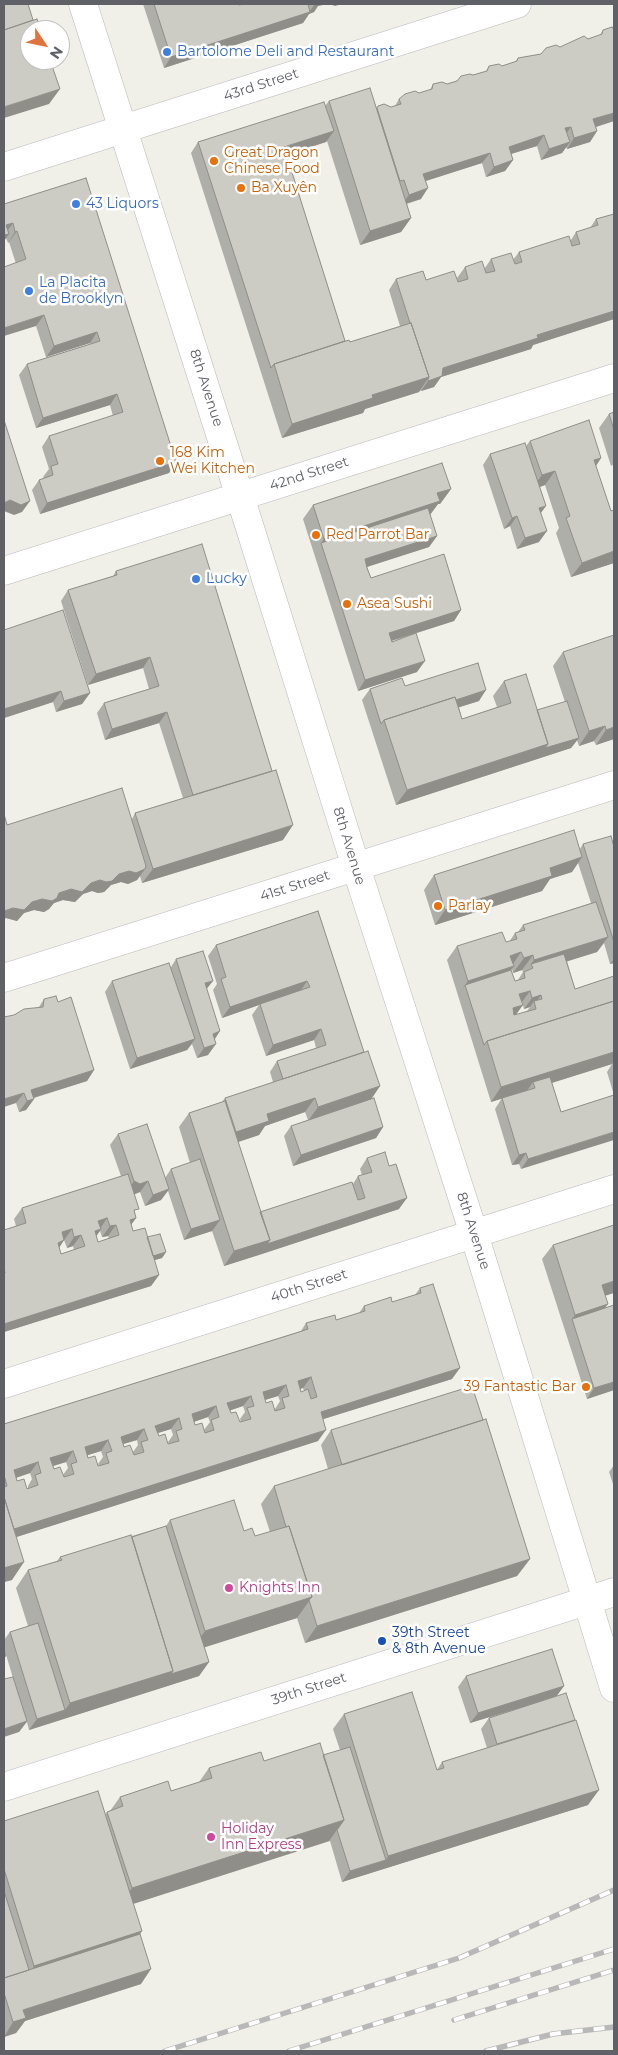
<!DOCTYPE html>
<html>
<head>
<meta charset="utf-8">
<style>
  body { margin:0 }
  #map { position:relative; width:618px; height:2055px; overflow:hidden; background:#f0f0e8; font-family:Montserrat,sans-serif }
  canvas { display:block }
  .frame { position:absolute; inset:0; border:5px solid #5f6167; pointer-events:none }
  .north { position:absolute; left:20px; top:20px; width:50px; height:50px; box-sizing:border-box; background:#fff; border:1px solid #bfc0c2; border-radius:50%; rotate:124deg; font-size:14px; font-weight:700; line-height:20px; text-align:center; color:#5f6167 }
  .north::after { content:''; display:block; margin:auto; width:18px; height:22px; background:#df743f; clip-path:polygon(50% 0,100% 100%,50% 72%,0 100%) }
</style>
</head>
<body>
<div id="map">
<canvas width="618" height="2055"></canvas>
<div class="frame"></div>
<div class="north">N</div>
</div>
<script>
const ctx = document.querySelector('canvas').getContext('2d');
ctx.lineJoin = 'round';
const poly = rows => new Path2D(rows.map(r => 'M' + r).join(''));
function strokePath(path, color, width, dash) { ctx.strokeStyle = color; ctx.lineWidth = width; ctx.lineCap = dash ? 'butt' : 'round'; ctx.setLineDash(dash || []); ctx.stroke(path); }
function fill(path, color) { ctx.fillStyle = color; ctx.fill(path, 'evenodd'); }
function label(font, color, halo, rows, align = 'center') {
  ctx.font = font + ' Montserrat,sans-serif'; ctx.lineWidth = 5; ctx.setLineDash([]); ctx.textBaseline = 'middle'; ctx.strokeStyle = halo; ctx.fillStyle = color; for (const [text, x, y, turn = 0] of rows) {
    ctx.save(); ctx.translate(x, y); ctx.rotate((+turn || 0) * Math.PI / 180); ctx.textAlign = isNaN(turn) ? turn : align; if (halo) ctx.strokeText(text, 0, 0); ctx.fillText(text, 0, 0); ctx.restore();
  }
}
const minor = poly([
  [83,4,250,528,356,867,474,1234,614,1688],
  [4,167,517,4],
  [4,571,614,378],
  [4,978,614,785],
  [4,1384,614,1189]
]);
const secondary = poly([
  [4,1787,614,1592]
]);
strokePath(minor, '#b8b8bd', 29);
strokePath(secondary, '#b9bac0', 29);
strokePath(minor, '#fff', 28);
strokePath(secondary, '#fff', 28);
const rail = poly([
  [454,2020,614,1970],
  [165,2051,459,1958,614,1890],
  [289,2051,614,1949],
  [486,2051,553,2034,614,2027]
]);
strokePath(rail, '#b8b8b9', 5.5);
strokePath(rail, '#fff', 4, [11]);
fill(poly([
  [143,4,239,4,239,5,244,4,327,4,318,6,314,12,309,14,303,23,164,68],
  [603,30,614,30,614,121,596,127,597,131,590,142,567,149,566,147,562,153,541,160,537,146,511,154,513,160,505,171,486,177,482,163,426,181,421,199,407,204,411,218,401,232,360,245,327,141,326,142,286,155,345,341,350,342,400,326,389,290,396,279,426,280,458,282,457,278,465,267,485,268,491,259,513,260,519,252,571,240,576,232,590,228,596,219,614,214,614,319,533,345,531,349,441,377,434,387,421,391,420,390,419,392,365,409,363,413,282,438,191,153,198,142,325,106,329,101,377,108,391,107,395,106,399,99,430,90,433,84,447,84,473,75,486,71,489,66,502,66,515,62,518,58,541,54,600,35],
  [86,178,169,473,40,514,32,490,39,480,44,478,43,477,49,469,42,447,49,436,113,416,110,405,36,428,19,375,27,364,90,344,90,343,46,357,9,242,8,243,6,238,4,241,4,204],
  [614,412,614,464,611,466,599,428,609,414],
  [530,441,601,458,596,466,614,563,571,577,556,533,559,528,545,485,540,487,541,513,539,542,517,549,510,526,504,529,483,465,490,454,526,446],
  [451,489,440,504,438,504,430,515,437,536,429,547,367,567,371,578,461,610,454,621,392,641,417,672,358,691,303,519,313,505],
  [116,571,283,840,142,883,140,876,137,880,128,884,121,882,111,885,104,892,98,893,92,891,83,894,75,902,63,900,54,903,49,909,44,912,34,910,24,913,17,921,6,918,4,919,4,814,7,825,132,819,135,813,183,798,159,723,105,740,97,713,104,703,149,689,143,668,88,685,61,601,68,590,113,576],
  [4,630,90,693,82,704,56,712,53,702,4,718],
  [563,652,614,739,596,745,594,741,579,746,577,740,571,748,396,805,362,700,370,689,405,686,479,701,459,707,462,719,497,707,493,696,504,681,537,710,565,702,553,666],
  [614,839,614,963,610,964,604,943,597,952,567,961,575,989,614,976,614,1095,521,1169,519,1164,512,1165,495,1109,502,1098,491,1102,447,960,457,946,509,942,515,933,518,932,523,925,591,903,578,863,572,872,550,879,542,891,435,925,424,890,434,875,580,849,583,844,613,841],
  [512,969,513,973,522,970,523,972,518,980,515,981,511,970],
  [522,1002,524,1009,530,1007,527,1011,516,1015],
  [612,1064,607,1072,614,1095,561,1112,552,1083],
  [318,911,364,1052,380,1086,370,1100,383,1127,376,1138,293,1166,284,1136,291,1126,308,1120,305,1112,265,1126,259,1135,238,1142,260,1212,353,1184,358,1176,362,1175,360,1169,367,1158,399,1209,224,1266,212,1231,184,1240,168,1191,161,1200,145,1206,140,1192,134,1194,135,1214,136,1218,131,1225,133,1231,147,1237,166,1252,162,1258,154,1260,159,1275,151,1286,4,1332,4,1230,16,1226,14,1219,22,1208,121,1176,110,1145,118,1134,165,1178,171,1169,190,1163,179,1127,189,1113,222,1102,225,1098,273,1082,270,1072,277,1061,316,1048,314,1040,266,1056,252,1015,259,1005,222,1018,213,990,217,984,208,956,216,945],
  [100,1231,102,1237,108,1236,109,1239,98,1242,96,1236],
  [64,1240,67,1248,73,1246,74,1250,61,1254,59,1248],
  [176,959,207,989,215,1040,208,1055,197,1058,192,1044,187,1050,130,1069,105,992,112,981,171,967],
  [44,999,58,1002,94,1070,87,1081,34,1098,34,1099,26,1110,19,1112,16,1103,14,1015,39,1007],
  [553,1245,605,1295,605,1308,614,1305,614,1390,587,1399,542,1259],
  [420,1288,452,1379,323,1419,318,1441,16,1537,12,1580,4,1582,4,1424,301,1331,306,1323,336,1320,359,1313,364,1306,392,1302,415,1295],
  [303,1388,304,1391,301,1392,300,1389],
  [278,1396,280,1401,275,1409,266,1403,265,1400],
  [243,1406,245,1412,240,1419,241,1422,240,1422,231,1413,230,1410],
  [208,1417,210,1422,204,1430,195,1425,194,1422],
  [171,1429,173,1435,168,1442,169,1444,168,1444,159,1436,158,1433],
  [137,1440,138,1445,133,1452,124,1447,123,1444],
  [101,1451,103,1457,98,1464,99,1466,98,1466,88,1458,88,1455],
  [66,1462,68,1468,63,1475,54,1469,53,1466],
  [30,1473,32,1479,28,1486,28,1488,27,1489,17,1481,16,1478],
  [483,1420,530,1559,517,1576,305,1643,297,1618,204,1647,209,1662,199,1676,29,1730,27,1722,19,1732,16,1688,4,1648,4,1640,10,1632,28,1626,16,1588,28,1570,57,1561,60,1557,166,1526,170,1520,244,1531,255,1536,270,1532,261,1504,274,1486,328,1469,321,1445,331,1430],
  [614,1465,614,1487,609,1472],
  [466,1676,564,1686,556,1696,588,1805,342,1882,330,1841,133,1904,140,1934,141,1984,25,2021,16,2033,4,2037,4,1821,105,1815,107,1812,110,1811,120,1797,171,1791,199,1782,209,1768,264,1761,323,1755,340,1750,333,1729,344,1714,437,1770,442,1762,487,1748,481,1729,489,1718,531,1704,470,1723,458,1687]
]), '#afafa9');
fill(poly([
  [315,4,327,4,318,6,314,12,309,14,303,23,164,68,171,57,309,12],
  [330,4,342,4,335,6],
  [60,89,49,104,4,118,4,107],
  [614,113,614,121,586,130,593,119],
  [571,127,563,138,565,128],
  [334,131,326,142,276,158,284,147],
  [597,131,590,142,567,149,574,138],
  [544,135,537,146,501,157,509,147],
  [570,142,562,153,541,160,549,149],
  [490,153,482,163,416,184,423,174],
  [513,160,505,171,486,177,494,167],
  [428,188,421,199,401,205,409,195],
  [411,218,401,232,360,245,370,231],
  [13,223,5,234,6,225],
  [17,231,9,242,8,243,15,232],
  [9,234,4,241,4,235],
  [614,311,614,319,533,345,531,349,441,377,434,387,421,391,428,381,443,368,537,335],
  [44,315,36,326,4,336,4,328],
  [97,332,90,343,46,357,54,346],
  [429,377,419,392,365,409,363,413,282,438,292,424,372,395],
  [117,394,110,405,36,428,43,418],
  [601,458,591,473,594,460],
  [176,462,169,473,40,514,47,503],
  [555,471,545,485,531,490,542,475],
  [451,489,440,504,438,504,429,516,321,543,324,539,437,493],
  [10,500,30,501,22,512,14,515,4,511,4,503],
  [546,506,538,517,539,508],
  [517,516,510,526,504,529,512,518],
  [547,531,539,542,517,549,525,538],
  [437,536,429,547,357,570,365,559],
  [614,551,614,563,571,577,582,563],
  [461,610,454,621,381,644,389,633],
  [150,657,143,668,88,685,96,674],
  [425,661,417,672,358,691,365,680],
  [486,690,479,701,387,730,385,723],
  [61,691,53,702,4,718,4,709],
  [90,693,82,704,56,712,64,701],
  [167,712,159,723,105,740,112,729],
  [605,726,594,741,579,746,589,731],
  [614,727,614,739,596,745,606,730],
  [579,738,571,748,396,805,407,790,548,744],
  [293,825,283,840,142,883,153,869],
  [582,857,572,872,550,879,542,891,435,925,445,910,550,868],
  [145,869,137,880,128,884,121,882,111,885,104,892,98,893,92,891,83,894,75,902,63,900,54,903,49,909,44,912,34,910,24,913,17,921,6,918,4,919,4,911,129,871],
  [608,937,597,952,530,973,533,968,531,964,534,960],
  [521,952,511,967,510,956],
  [533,955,522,970,513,973,524,958],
  [614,959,614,963,610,964],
  [514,966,503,981,465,985,458,996,468,981],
  [213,981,205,991,205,983],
  [307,981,300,992,260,1004,259,1005,222,1018,230,1007],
  [530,991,522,1002,512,1005,519,994],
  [541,995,535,1004,534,1001,530,1007,524,1009,532,998],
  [523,1005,515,1016,505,1019,513,1008],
  [321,1029,314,1040,266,1056,273,1045],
  [220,1031,213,1042,213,1034],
  [195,1039,187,1050,130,1069,137,1058],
  [216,1044,208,1055,197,1058,204,1048],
  [614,1052,614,1061,612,1064,535,1088,533,1082,527,1091,491,1102,501,1087],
  [94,1070,87,1081,26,1100,31,1090],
  [380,1086,370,1101,308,1121,318,1107],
  [24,1093,16,1103,4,1107,4,1099],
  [315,1098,305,1112,265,1126,259,1135,226,1146,236,1132,267,1114],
  [34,1099,26,1110,19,1112,27,1101],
  [383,1127,376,1138,293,1166,301,1155],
  [614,1132,614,1140,521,1169,528,1159],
  [526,1153,519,1164,512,1165,519,1155],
  [134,1181,148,1181,140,1192,133,1195,127,1192],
  [169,1189,161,1200,145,1206,153,1195],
  [407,1198,399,1209,259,1255,267,1244],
  [107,1218,100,1229,98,1221],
  [136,1218,128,1229,130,1220],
  [220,1220,212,1231,184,1240,191,1229],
  [116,1225,108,1236,102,1237,110,1226],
  [72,1229,64,1240,62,1232],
  [101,1229,94,1240,95,1231],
  [81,1235,73,1246,67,1248,74,1237],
  [64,1240,57,1251,58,1243],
  [270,1240,259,1255,224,1266,234,1251],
  [166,1252,162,1258,145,1263,149,1257],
  [159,1275,151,1286,4,1332,4,1324],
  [614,1281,614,1293,592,1300,602,1285],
  [608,1304,597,1319,572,1319,575,1315],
  [460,1368,452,1379,314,1422,321,1412],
  [311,1377,303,1388,290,1392,298,1381],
  [614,1382,614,1390,587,1399,594,1388],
  [286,1385,278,1396,255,1403,263,1392],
  [251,1396,243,1406,220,1414,227,1403],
  [216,1406,208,1417,184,1425,192,1414],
  [179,1418,171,1429,148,1436,155,1426],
  [144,1429,137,1440,113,1447,121,1437],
  [326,1430,318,1441,4,1541,7,1531],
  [108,1440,101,1451,78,1458,85,1447],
  [73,1451,66,1462,43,1469,50,1458],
  [38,1462,30,1473,6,1481,14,1470],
  [530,1559,517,1576,305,1643,317,1626],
  [24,1562,12,1580,4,1582,4,1568],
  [312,1597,297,1618,190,1652,205,1631],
  [209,1662,199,1676,29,1730,37,1719,65,1710,70,1703,173,1671],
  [564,1686,556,1697,470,1723,478,1713],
  [27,1721,19,1732,4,1737,4,1729],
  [599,1790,588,1805,342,1882,350,1871,386,1860,388,1856],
  [344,1820,329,1841,117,1909,132,1888],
  [142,1931,130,1949,30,1973,34,1966],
  [151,1969,141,1984,25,2021,16,2033,4,2037,13,2022,23,2010]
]), '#8f8e89');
const building = poly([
  [4,4,28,4,33,20,4,30,4,4],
  [154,4,239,4,239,5,244,4,308,4,310,12,171,57,154,4],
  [37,19,41,30,30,30,30,60,50,60,60,89,4,107,4,30,37,19],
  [612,27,614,30,614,113,593,119,597,131,574,138,571,127,565,128,570,142,549,149,544,135,509,147,513,160,494,167,490,153,423,174,428,188,409,195,404,180,400,181,377,108,378,106,384,104,391,107,401,104,399,99,405,94,415,91,419,93,432,89,433,84,442,82,447,84,457,81,461,76,470,74,473,75,487,71,489,66,499,64,502,66,517,61,518,58,541,54,546,48,556,45,560,47,584,36,588,39,602,34,603,30,612,27],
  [370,88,411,218,370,231,329,101,370,88],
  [324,102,334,131,284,147,345,341,274,364,271,368,198,142,324,102],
  [86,178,176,462,47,503,39,480,53,475,51,466,58,464,49,436,123,412,117,394,43,418,27,364,100,341,97,332,54,346,44,315,4,328,4,267,26,259,17,231,15,232,13,223,6,225,9,234,4,235,4,204,86,178],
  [614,214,614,311,537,335,538,338,443,368,442,376,428,381,428,379,429,377,411,323,410,323,396,279,423,271,426,280,454,271,458,282,468,279,465,267,482,261,486,273,495,271,491,259,511,253,515,264,522,262,519,252,569,236,572,246,580,244,576,232,598,225,596,219,614,214],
  [411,323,429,377,372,395,373,398,292,424,274,364,349,340,350,342,411,323],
  [614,412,614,430,609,414,614,412],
  [4,420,30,501,21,505,10,500,4,503,4,420],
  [589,420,601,458,594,460,611,511,614,510,614,551,582,563,566,518,570,516,555,471,542,475,530,441,589,420],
  [525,443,546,506,539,508,547,531,525,538,517,516,512,518,490,454,525,443],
  [442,463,451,489,437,493,440,501,324,539,313,505,442,463],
  [428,508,437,536,365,559,367,568,371,578,444,554,461,610,389,633,392,642,416,633,425,661,365,680,321,543,428,508],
  [202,544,272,771,193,795,167,712,112,729,104,703,159,686,150,657,96,674,68,590,117,575,116,571,202,544],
  [63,610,90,693,64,701,61,691,4,709,4,630,63,610],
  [614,635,614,727,606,730,605,726,589,731,563,652,614,635],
  [478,663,486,690,456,700,455,697,384,720,381,724,370,689,402,678,405,686,478,663],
  [526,674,548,744,407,790,384,720,455,697,462,719,511,703,504,681,526,674],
  [567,701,579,738,545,748,548,744,537,710,567,701],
  [276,770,293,825,153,869,135,813,276,770],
  [122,788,146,866,145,869,136,873,129,871,119,874,112,881,106,882,100,880,91,883,82,892,71,889,59,893,57,898,52,901,42,899,32,902,24,910,13,908,4,911,4,814,7,825,122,788],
  [574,830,582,857,550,868,552,876,445,910,434,875,574,830],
  [611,836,614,847,614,942,583,844,611,836],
  [596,902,608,937,534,960,533,955,524,958,521,952,510,956,514,966,468,981,457,946,502,932,506,942,517,939,515,933,525,930,523,925,596,902],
  [318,911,364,1052,283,1079,277,1061,326,1045,324,1038,321,1029,273,1045,260,1004,310,987,307,981,230,1007,221,979,226,977,216,945,318,911],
  [203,951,213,981,205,983,220,1031,213,1034,216,1044,204,1048,176,959,203,951],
  [564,954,575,989,614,976,614,1001,487,1041,484,1045,465,985,511,970,515,981,525,978,524,972,533,968,531,964,564,954],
  [530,991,532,998,541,995,542,999,534,1001,536,1009,514,1015,513,1008,523,1005,519,994,530,991],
  [169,963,195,1039,137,1058,112,981,169,963],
  [56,996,58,1002,71,997,94,1070,31,1090,34,1099,27,1101,24,1093,4,1099,4,1017,14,1015,24,1009,43,1007,44,999,56,996],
  [614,1001,614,1052,501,1087,487,1041,614,1001],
  [368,1051,380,1086,318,1107,315,1098,267,1114,269,1121,236,1132,225,1098,368,1051],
  [550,1077,561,1112,614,1095,614,1132,528,1159,526,1153,519,1155,502,1098,535,1088,533,1082,550,1077],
  [374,1098,383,1127,301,1155,291,1126,374,1098],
  [225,1101,270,1240,234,1251,189,1113,225,1101],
  [147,1124,169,1189,153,1195,148,1181,140,1184,134,1181,118,1134,147,1124],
  [385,1152,389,1166,396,1164,407,1198,267,1244,270,1240,260,1212,352,1182,358,1200,365,1198,358,1176,372,1172,367,1158,385,1152],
  [200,1159,220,1220,191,1229,171,1169,200,1159],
  [128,1174,139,1209,134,1210,136,1218,130,1220,133,1231,145,1228,159,1275,4,1324,4,1273,5,1273,4,1268,4,1230,26,1223,22,1208,128,1174],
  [107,1218,110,1226,116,1225,119,1235,98,1242,95,1231,101,1229,98,1221,107,1218],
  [72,1229,74,1237,81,1235,85,1246,61,1254,58,1243,64,1240,62,1232,72,1229],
  [614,1225,614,1281,602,1285,608,1304,575,1315,553,1245,614,1225],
  [160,1234,166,1252,153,1256,147,1237,160,1234],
  [433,1284,460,1368,321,1412,326,1430,14,1529,4,1497,4,1487,7,1486,4,1475,4,1424,296,1333,308,1329,306,1323,335,1315,336,1320,365,1311,364,1306,391,1297,392,1302,421,1293,420,1288,433,1284],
  [311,1377,317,1397,311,1399,308,1389,301,1392,298,1381,311,1377],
  [286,1385,289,1396,282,1398,285,1408,275,1411,272,1401,266,1403,263,1392,286,1385],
  [251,1396,254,1406,247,1408,251,1419,240,1422,236,1412,231,1413,227,1403,251,1396],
  [216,1406,219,1417,211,1420,214,1430,205,1433,202,1423,195,1425,192,1414,216,1406],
  [179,1418,182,1429,176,1431,179,1441,168,1444,165,1434,159,1436,155,1426,179,1418],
  [144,1429,148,1440,141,1442,144,1452,134,1455,130,1445,124,1447,121,1437,144,1429],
  [108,1440,112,1451,106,1453,109,1463,98,1466,95,1456,88,1458,85,1447,108,1440],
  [73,1451,77,1462,71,1464,74,1474,64,1477,60,1467,54,1469,50,1458,73,1451],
  [38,1462,41,1473,35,1475,38,1485,27,1489,24,1479,17,1481,14,1470,38,1462],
  [614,1305,614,1382,594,1388,572,1319,614,1305],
  [472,1386,483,1420,342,1465,331,1430,472,1386],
  [486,1419,530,1559,317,1626,309,1600,312,1597,289,1526,286,1527,274,1486,486,1419],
  [4,1497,24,1562,4,1568,4,1497],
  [234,1500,244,1531,252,1528,255,1536,289,1526,312,1597,205,1631,170,1520,234,1500],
  [166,1526,209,1662,171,1674,173,1671,132,1537,166,1526],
  [131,1535,173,1671,70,1703,28,1570,62,1560,60,1557,131,1535],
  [38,1623,65,1710,37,1719,10,1632,38,1623],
  [4,1649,6,1656,4,1657,4,1649],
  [552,1649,564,1686,478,1713,466,1676,552,1649],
  [13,1677,27,1721,4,1729,4,1679,13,1677],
  [412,1692,437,1770,444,1768,442,1762,576,1720,599,1790,388,1856,344,1714,412,1692],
  [566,1693,575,1720,497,1744,489,1718,566,1693],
  [320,1743,344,1820,132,1888,107,1812,123,1806,120,1797,168,1781,171,1791,212,1778,209,1768,261,1752,264,1761,320,1743],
  [350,1747,386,1860,350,1871,337,1830,344,1820,323,1755,350,1747],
  [98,1791,142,1931,34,1966,4,1869,4,1821,98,1791],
  [4,1891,29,1970,4,1978,4,1891],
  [140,1934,151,1969,23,2010,26,2018,13,2022,4,1993,4,1978,140,1934]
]);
fill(building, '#cccbc4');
strokePath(building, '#8f8e89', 1);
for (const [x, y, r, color] of [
  [167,52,5,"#3f7fe0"],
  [214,161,5,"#e8710a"],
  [241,188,5,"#e8710a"],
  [76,204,5,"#3f7fe0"],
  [29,291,5,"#3f7fe0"],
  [160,461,5,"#e8710a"],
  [316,535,5,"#e8710a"],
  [196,579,5,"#3f7fe0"],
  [347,604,5,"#e8710a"],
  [438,906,5,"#e8710a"],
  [586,1387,5,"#e8710a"],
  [229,1588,5,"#d1479c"],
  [382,1641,5,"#1a4fb4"],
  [211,1837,5,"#d1479c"]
]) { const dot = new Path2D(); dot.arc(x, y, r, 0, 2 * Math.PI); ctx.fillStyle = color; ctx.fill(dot); strokePath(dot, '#fff', 2); }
label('14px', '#366cbe', '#fff', [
  ["Bartolome Deli and Restaurant",177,52],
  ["43 Liquors",86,204],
  ["La Placita",39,283],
  ["de Brooklyn",39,299],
  ["Lucky",206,579]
], 'left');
label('14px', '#5f6167', '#fff', [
  ["43rd Street",261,85,-18],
  ["8th Avenue",206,388,72],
  ["42nd Street",309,474,-18],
  ["8th Avenue",349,846,73],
  ["41st Street",295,886,-18],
  ["8th Avenue",473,1231,72],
  ["40th Street",309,1286,-18],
  ["39th Street",309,1689,-18]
]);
label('14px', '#c56008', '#fff', [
  ["Great Dragon",224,153],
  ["Chinese Food",224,169],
  ["Ba Xuyên",251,188],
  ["168 Kim",170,453],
  ["Wei Kitchen",170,469],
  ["Red Parrot Bar",326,535],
  ["Asea Sushi",357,604],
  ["Parlay",448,906],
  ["39 Fantastic Bar",576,1387,"right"]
], 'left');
label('14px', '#b23c85', '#fff', [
  ["Knights Inn",239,1588],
  ["Holiday",221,1829],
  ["Inn Express",221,1845]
], 'left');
label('14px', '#164399', '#fff', [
  ["39th Street",392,1633],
  ["& 8th Avenue",392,1649]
], 'left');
</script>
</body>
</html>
